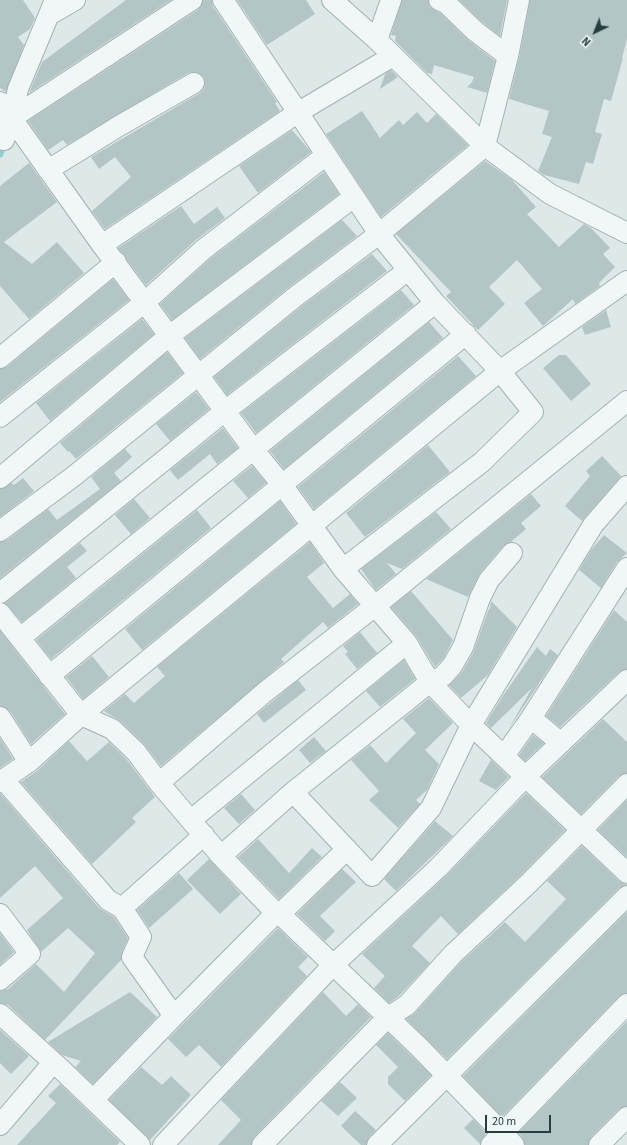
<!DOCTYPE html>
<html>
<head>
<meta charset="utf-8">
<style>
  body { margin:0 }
  #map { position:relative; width:627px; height:1145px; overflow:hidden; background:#dde8e9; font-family:"Source Sans 3",sans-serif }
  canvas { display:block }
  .north { position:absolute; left:575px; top:12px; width:40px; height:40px; -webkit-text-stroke:3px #edf6f6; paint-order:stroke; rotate:223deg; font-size:11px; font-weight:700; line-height:16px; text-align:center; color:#253f41 }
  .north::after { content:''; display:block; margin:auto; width:14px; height:18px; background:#253f41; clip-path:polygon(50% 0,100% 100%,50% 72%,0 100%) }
  .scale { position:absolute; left:485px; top:1115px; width:66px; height:18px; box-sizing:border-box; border:2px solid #253f41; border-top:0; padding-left:5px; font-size:12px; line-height:14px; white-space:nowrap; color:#253f41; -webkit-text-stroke:3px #edf6f6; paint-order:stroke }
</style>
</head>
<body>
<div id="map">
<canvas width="627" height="1145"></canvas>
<div class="north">N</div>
<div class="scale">20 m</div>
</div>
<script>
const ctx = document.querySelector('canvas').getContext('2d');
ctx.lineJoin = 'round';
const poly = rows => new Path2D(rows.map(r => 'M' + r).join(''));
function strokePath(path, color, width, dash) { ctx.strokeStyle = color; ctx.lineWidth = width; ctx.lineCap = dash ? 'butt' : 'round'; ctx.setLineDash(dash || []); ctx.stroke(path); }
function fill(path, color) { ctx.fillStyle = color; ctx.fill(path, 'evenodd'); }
strokePath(poly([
  [0,154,4,140]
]), '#94cdcc', 7);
fill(poly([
  [0,0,23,0,35,18,30,29,18,37,24,45,6,92,0,88],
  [126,0,171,0,29,93,42,62],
  [203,0,212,0,213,6,277,102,275,103,280,111,105,229,92,211,131,177,115,157,99,169,91,157,200,93,204,89,205,83,204,77,194,72,188,73,67,145,63,140,48,150,28,121,198,10],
  [237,0,306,0,315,14,267,45],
  [402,0,428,0,430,7,440,13,467,39,495,61,487,93,467,87,472,82,474,77,434,65,432,74,427,73,395,41,396,36,391,35],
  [459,0,507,0,500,36,482,22],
  [530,0,627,0,627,39,622,58,623,58,611,101,604,99,595,132,602,134,593,164,586,162,579,184,544,175,538,171,552,137,542,134,549,111,509,99,519,58],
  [391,70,398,77,380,89,385,74],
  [362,111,380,138,399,120,403,125,417,112,427,123,436,114,468,145,381,217,326,134],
  [292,130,311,152,258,193,239,166],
  [485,161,511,179,528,198,536,207,527,214,559,247,584,224,591,228,610,248,603,254,615,267,599,283,600,286,575,304,573,299,543,326,524,303,542,289,517,260,489,287,505,304,478,330,446,296,451,292,396,234],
  [29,163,57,202,4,242,32,264,57,242,84,273,29,319,0,286,0,186],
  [324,172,339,194,172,320,160,304,211,258],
  [181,206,194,224,217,207,225,218,196,240,146,285,118,248],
  [342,220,357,236,288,288,200,359,185,338],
  [372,254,387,271,227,395,214,377,302,306],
  [113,279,129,300,0,402,0,369,7,367],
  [401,290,414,305,256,433,241,413],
  [606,310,611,327,585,335,582,327],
  [142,319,154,334,50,421,36,403],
  [429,322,443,338,284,469,270,451],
  [167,352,183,373,76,459,69,451,68,452,60,443],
  [559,355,566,355,591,384,571,401,543,368],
  [458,356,476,376,314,509,298,487],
  [196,392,209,409,170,441,156,424],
  [223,428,238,448,217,464,210,454,178,480,170,470],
  [428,445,450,472,365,537,346,513],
  [125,449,132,457,114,473,121,481,0,578,0,542,7,540,48,509,57,520,100,489,91,477],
  [602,456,621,476,582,521,565,506,590,476,586,471],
  [252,466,266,483,248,498,233,481],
  [23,478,34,491,0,517,0,489,12,483,14,485],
  [531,494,541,506,521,523,526,529,511,542,503,546,480,573,468,597,426,579],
  [134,499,150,518,131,534,115,515],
  [280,501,296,524,142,650,125,629],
  [197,510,211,528,51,659,36,640],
  [436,512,451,529,402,569,387,563,396,574,376,590,361,569],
  [604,535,627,553,617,562,601,588,579,570,591,550],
  [310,542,324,563,307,577,333,608,350,594,358,604,328,628,323,622,281,659,284,662,161,766,144,744,120,721,104,711,125,694,134,703,165,676,157,667],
  [80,543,87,551,67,567,76,578,22,622,5,603],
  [411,591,453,640,443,659,435,667,416,636,391,607],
  [491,601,517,627,488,675,461,698,449,685,462,672,473,653,488,611,491,606,490,606],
  [614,610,627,622,627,669,619,672,560,727,546,716],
  [0,631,65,714,31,744,10,711,0,706],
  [360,632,377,653,357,669,345,654,348,652,343,646],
  [537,647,546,656,550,649,558,655,508,730,532,688,491,728,486,723,502,697],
  [92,656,109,677,83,699,66,677],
  [404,660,415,679,380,707,366,691],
  [298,680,306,690,264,723,257,714],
  [429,698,453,723,425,750,439,764,427,790,416,800,420,804,398,828,369,800,379,791,351,760,370,745,386,763,416,733,403,719],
  [603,719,627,742,627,773,619,776,581,814,542,777],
  [533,735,544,743,525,761,519,755],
  [314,737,326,751,310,763,299,750],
  [0,738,13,759,0,768],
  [69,741,87,761,109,742,127,760,155,797,132,818,136,822,92,864,21,782,37,771],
  [491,760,509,777,496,790,479,781],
  [0,793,99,908,114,917,128,938,122,952,121,960,45,1040,8,1005,0,1003,0,991,8,989,36,964,64,992,95,953,68,928,41,952,27,930,63,898,35,866,0,898],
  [526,793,565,830,520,876,458,934,441,916,412,946,430,963,399,996,389,1003,374,988,385,976,362,954,446,876],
  [241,794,255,810,239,824,224,808],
  [627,800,627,857,598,830],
  [435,821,453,836,396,891,384,879],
  [258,839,289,873,312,848,322,857,279,899,238,857],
  [582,846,619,881,627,885,619,888,447,1059,406,1019,415,1013,461,962,505,922,525,942,566,899,547,881],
  [209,859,241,894,220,914,187,880],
  [342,869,356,882,320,916,335,931,325,941,297,914],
  [179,873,193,889,149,928,137,910],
  [627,912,627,993,619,996,502,1117,463,1076],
  [278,928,308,957,298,967,307,976,221,1067,199,1045,186,1057,168,1039],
  [0,933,14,952,0,965],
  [130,992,157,1017,93,1084,75,1067,81,1061,62,1055,48,1042],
  [323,992,346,1016,358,1004,371,1017,254,1137,251,1145,218,1145,241,1120,221,1100],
  [627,1021,627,1106,619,1109,591,1137,588,1145,525,1145,522,1137,518,1133],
  [0,1030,29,1056,11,1074,0,1063],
  [388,1033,431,1075,405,1101,388,1084,388,1077,398,1067,376,1045],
  [141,1067,162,1085,171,1076,191,1095,150,1140,109,1100],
  [340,1082,357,1098,338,1116,321,1101],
  [60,1084,120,1142,117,1145,17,1145,56,1103,48,1096],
  [355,1111,376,1130,369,1137,366,1145,361,1145,341,1126],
  [473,1119,486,1133,480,1144,464,1128]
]), '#b4c5c6');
const minor = poly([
  [223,0,379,234,435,303,500,371,533,412,482,462,343,569],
  [332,0,377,40,485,146,550,194,627,233],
  [439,0,446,3,475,31,508,56],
  [49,15,75,0],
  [377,40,391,0],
  [0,102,102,245,253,449,283,486,343,569,407,643,430,682,471,725,627,873],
  [0,126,192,0],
  [4,140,11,120,18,89,55,0],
  [48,170,119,126,194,83],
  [102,245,297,113,393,56],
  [0,358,116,262],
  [0,417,145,302,204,249,325,156],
  [0,478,169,336,354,197],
  [0,531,74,476,295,297,379,234,485,146,508,56,519,0],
  [512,553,489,580,480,598,463,647,452,666,443,676,430,682,293,792,221,856,276,913,280,914,419,1047,514,1145],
  [0,593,225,411,408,270],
  [0,613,81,715,112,729,136,752,159,783,221,856],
  [20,638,435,303],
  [49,676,466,334],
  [0,717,29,762],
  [531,718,561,743],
  [504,756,531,718,627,568],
  [3,779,108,900,122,908],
  [0,782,29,762,81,715,500,371,627,281],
  [159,783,265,692,375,606,627,401],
  [293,792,372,876,431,808,471,725,593,525,627,486],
  [191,820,407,643],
  [0,914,30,954,0,980],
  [280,914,347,849],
  [0,1014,62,1070,140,1145],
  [174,1016,132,957,141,937,122,908,204,835],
  [93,1100,174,1016,276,913],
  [0,1125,52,1064],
  [163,1145,332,966,438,868,526,776,627,680],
  [262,1145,387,1018,407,1005,453,954,528,884,627,784],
  [377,1145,627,896],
  [491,1145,627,1004],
  [599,1145,627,1117]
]);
strokePath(minor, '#a2b2b3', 22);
strokePath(minor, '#f1f6f7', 20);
</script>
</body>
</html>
